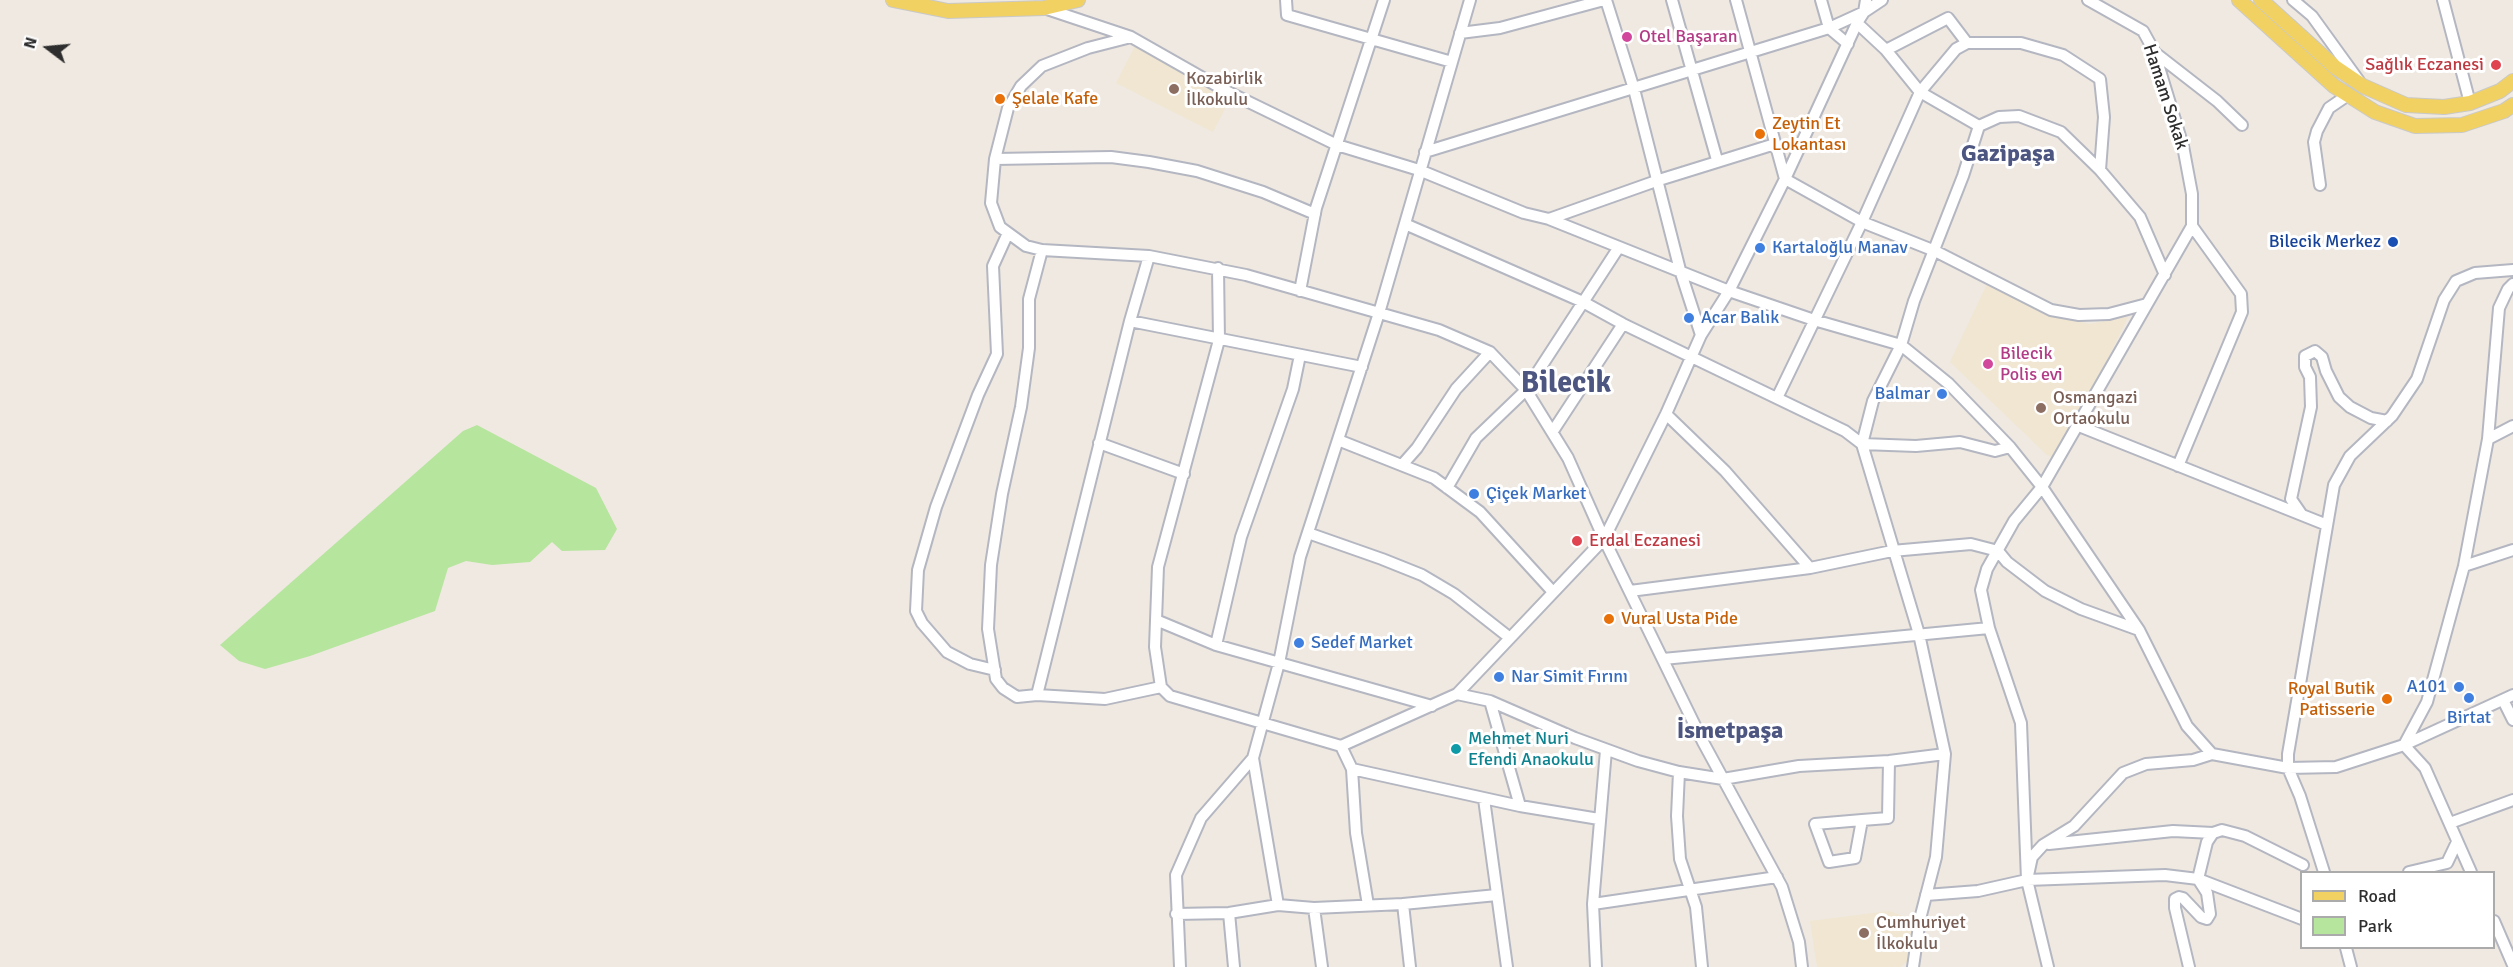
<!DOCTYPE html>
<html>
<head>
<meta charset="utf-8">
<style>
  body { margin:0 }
  #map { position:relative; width:2513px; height:967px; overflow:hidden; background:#efe9e1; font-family:Signika,sans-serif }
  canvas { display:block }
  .legend { position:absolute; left:2300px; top:871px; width:195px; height:78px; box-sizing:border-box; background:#fff; border:2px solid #ababab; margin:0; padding:8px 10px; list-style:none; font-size:18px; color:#2e2e2e }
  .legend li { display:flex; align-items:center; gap:12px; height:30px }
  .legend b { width:30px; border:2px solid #ababab }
  .north { position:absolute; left:18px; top:18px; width:60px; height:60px; -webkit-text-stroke:4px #fff; paint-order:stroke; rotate:286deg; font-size:16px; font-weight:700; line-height:24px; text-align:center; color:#2e2e2e }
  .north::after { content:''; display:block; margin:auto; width:21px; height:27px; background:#2e2e2e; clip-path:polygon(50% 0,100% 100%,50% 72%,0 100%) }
</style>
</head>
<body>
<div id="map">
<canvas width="2513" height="967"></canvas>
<ul class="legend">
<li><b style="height:8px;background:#f2d163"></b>Road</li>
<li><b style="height:16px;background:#b6e59e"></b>Park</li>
</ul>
<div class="north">N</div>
</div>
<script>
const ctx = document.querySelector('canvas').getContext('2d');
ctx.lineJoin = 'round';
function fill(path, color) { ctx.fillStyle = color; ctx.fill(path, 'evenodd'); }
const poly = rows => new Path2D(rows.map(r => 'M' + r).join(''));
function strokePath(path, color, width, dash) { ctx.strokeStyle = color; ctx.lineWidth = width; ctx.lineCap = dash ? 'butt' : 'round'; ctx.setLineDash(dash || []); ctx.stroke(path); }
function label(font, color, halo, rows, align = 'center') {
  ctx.font = font + ' Signika,sans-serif'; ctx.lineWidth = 6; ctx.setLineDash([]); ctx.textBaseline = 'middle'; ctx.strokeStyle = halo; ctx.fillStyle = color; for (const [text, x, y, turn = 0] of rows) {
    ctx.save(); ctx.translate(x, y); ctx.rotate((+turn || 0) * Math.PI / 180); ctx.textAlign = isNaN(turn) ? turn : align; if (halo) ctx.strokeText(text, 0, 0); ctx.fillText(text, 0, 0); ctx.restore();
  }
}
fill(poly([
  [1135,46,1232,95,1213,132,1116,83],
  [1987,284,2058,316,2089,324,2128,317,2059,460,2047,455,1950,362],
  [1889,911,1917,921,1914,946,1907,962,1900,967,1817,967,1810,921]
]), '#f0e6d1');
fill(poly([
  [477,425,596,488,617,529,605,550,562,551,552,542,530,562,492,565,466,561,448,568,435,611,310,656,265,669,239,661,220,645,463,431]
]), '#b6e59e');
const minor = poly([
  [1286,0,1287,15,1452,62],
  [1606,0,1634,89,1680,270,1701,335],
  [1672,0,1717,160],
  [1736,0,1785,179,1862,222,1935,251,2051,310,2079,315,2109,314,2147,304],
  [1821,0,1829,28,1848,44],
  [2293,0,2312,16,2359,81],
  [2443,0,2470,103],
  [1044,8,1131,37,1226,91,1337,145,1419,170,1524,213,1549,219,1729,291,1814,320,1901,345,1949,384,2010,447,2042,487,2139,630,2187,726,2212,754],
  [1857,23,1886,50,1920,92,1979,126],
  [1460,33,1500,28,1604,0],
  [1131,37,1088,48,1042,66,1021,86,1008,108,995,159,991,203,1000,227,1026,246,1042,250,1149,256,1246,275,1439,330,1490,352,1526,390,1568,458,1604,539,1703,742,1782,887,1799,942,1802,967],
  [1886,50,1948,18,1967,43],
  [2154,52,2217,101,2242,125],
  [1425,152,1829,28,1864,12,1882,0],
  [995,159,1111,157,1149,162,1197,171,1263,192,1315,214],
  [2320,185,2314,142,2317,131,2329,108,2348,95],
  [1549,219,1659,180,1775,144],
  [1405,224,1583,302,1623,324,1845,431,1862,444,1919,634,1945,754,1936,857,1920,919,1913,967],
  [1042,250,1029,299,1029,348,1021,407,1002,494,991,565,988,629,996,679,1003,688,1017,697,1037,695,1105,699,1161,687],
  [1218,268,1219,340,1158,567,1155,647,1161,687,1170,696,1341,746,1352,769,1356,833,1368,905],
  [1300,291,1316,208,1384,0],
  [1130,321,1362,367],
  [1777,398,1862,222,1920,92,1956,49,1967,43,2021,43,2063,55,2100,79,2104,117,2100,170],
  [1666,414,1725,471,1810,568],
  [2079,426,2327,525],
  [1553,431,1623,324],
  [2488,439,2513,426],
  [1338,440,1434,478,1480,512,1553,592],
  [1099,443,1184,474],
  [2010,447,1995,451,1960,442,1916,446,1862,444,1873,401,1901,345,1914,301,1963,176,1979,126,1999,117,2019,116,2061,132,2100,170,2140,217,2165,275],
  [1402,465,1417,448,1456,389,1490,352],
  [2178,466,2242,312,2241,294,2192,226],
  [1447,488,1476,438,1526,390,1619,247],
  [2302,515,2291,499,2311,407,2310,377,2305,367,2305,356,2315,351,2322,357,2326,371,2339,397,2350,407,2371,418,2387,421],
  [1308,533,1382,559,1422,575,1454,594,1510,638],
  [2464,566,2513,550],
  [1630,591,1810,568,1892,551,1971,544,1998,551,2007,562,2045,591,2081,609,2139,630],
  [1156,620,1216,645,1432,706],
  [1216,645,1241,537,1293,389,1300,355],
  [1663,659,1989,628],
  [995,670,970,664,947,652,922,623,916,611,918,570,936,507,978,395,997,354,993,266,1008,233],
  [1457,694,1490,701,1575,738,1638,761,1679,772,1723,779,1799,766,1889,761,1945,754],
  [1037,695,1130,321,1149,256],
  [2503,700,2513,720],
  [1490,701,1520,806],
  [1341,746,1457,694,1604,539,1666,414,1701,335,1729,291,1785,179,1857,23,1864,12,1866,0],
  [1352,769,1520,806,1599,819],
  [1679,772,1677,816,1680,859,1696,907,1702,967],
  [1484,799,1507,967],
  [1862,820,1855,858,1829,862,1815,824,1862,820,1888,818,1889,761],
  [2450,823,2513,800],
  [2049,844,2173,831,2213,833,2222,830,2245,836,2303,865],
  [2324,872,2300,796,2288,768,2288,754,2334,485,2350,456,2392,416,2417,379,2444,300,2456,281,2475,273,2513,270],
  [2409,872,2447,863,2457,842],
  [2471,872,2425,768,2404,745,2427,702,2464,566,2488,439,2499,308,2508,289,2513,284],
  [2027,880,2165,875,2198,879,2302,919],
  [1926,895,1978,891,2027,880,2032,857,2043,845,2074,826,2123,773,2146,764,2193,760,2212,754,2288,768,2336,767,2404,745,2513,695],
  [1403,904,1410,967],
  [1593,904,1777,877],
  [1278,905,1253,758,1279,663,1300,557,1379,313,1470,0],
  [1314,908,1322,967],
  [1229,913,1234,967],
  [1176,914,1229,913,1278,905,1314,908,1403,904,1497,895],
  [2494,921,2513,965],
  [2346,948,2351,967],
  [1180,967,1176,875,1201,818,1253,758],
  [1596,967,1593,904,1606,750],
  [2048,967,2027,880,2021,723,1989,628,1981,590,1987,569,2014,521,2042,487,2192,226,2192,194,2183,146,2154,51,2143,31,2088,0],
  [2189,967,2175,908,2175,899,2179,897,2183,898,2201,917,2207,919,2210,914,2207,893,2198,879,2207,842,2213,833]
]);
const major = poly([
  [893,0,948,11,1044,8,1078,0],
  [2239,0,2334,86,2375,112,2415,126,2462,125,2504,111,2513,105],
  [2261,0,2335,67,2363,86,2406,105,2444,107,2470,103,2500,91,2513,81]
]);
strokePath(minor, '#b4b7c1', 14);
strokePath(major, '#c9c9c9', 16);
strokePath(minor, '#fff', 10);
strokePath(major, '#f2d163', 14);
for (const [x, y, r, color] of [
  [1627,37,6,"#d1479c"],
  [2496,65,6,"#e0444e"],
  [1174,89,6,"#8d6e63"],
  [1000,99,6,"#e8710a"],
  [1760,134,6,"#e8710a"],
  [2393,242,6,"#1a4fb4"],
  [1760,248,6,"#3f7fe0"],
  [1689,318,6,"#3f7fe0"],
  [1988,364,6,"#d1479c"],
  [1942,394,6,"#3f7fe0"],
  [2041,408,6,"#8d6e63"],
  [1474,494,6,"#3f7fe0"],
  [1577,541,6,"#e0444e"],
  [1609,619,6,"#e8710a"],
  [1299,643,6,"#3f7fe0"],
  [1499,677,6,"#3f7fe0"],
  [2459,687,6,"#3f7fe0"],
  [2469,698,6,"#3f7fe0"],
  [2387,699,6,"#e8710a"],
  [1456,749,6,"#0f9aa8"],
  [1864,933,6,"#8d6e63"]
]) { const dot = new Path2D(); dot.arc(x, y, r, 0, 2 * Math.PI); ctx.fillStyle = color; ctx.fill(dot); strokePath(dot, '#fff', 2); }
label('18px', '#b23c85', '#fff', [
  ["Otel Başaran",1639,37],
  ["Bilecik",2000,354],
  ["Polis evi",2000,375]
], 'left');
label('18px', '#be3a42', '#fff', [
  ["Sağlık Eczanesi",2484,65],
  ["Erdal Eczanesi",1589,541,"left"]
], 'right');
label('18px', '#785e54', '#fff', [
  ["Kozabirlik",1186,79],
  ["İlkokulu",1186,100],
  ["Osmangazi",2053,398],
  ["Ortaokulu",2053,419],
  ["Cumhuriyet",1876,923],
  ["İlkokulu",1876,944]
], 'left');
label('18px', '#2e2e2e', '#fff', [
  ["Hamam Sokak",2165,97,72]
]);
label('18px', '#c56008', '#fff', [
  ["Şelale Kafe",1012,99],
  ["Zeytin Et",1772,124],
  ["Lokantası",1772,145],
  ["Vural Usta Pide",1621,619],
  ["Royal Butik",2375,689,"right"],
  ["Patisserie",2375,710,"right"]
], 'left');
label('18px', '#164399', '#fff', [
  ["Bilecik Merkez",2381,242]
], 'right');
label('18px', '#366cbe', '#fff', [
  ["Kartaloğlu Manav",1772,248],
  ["Acar Balık",1701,318],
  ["Balmar",1930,394,"right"],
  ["Çiçek Market",1486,494],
  ["Sedef Market",1311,643],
  ["Nar Simit Fırını",1511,677],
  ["A101",2447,687,"right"],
  ["Birtat",2469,718,"center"]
], 'left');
label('18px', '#0d838f', '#fff', [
  ["Mehmet Nuri",1468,739],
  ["Efendi Anaokulu",1468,760]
], 'left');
label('bold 24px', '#4d5680', '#fff', [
  ["Gazipaşa",2008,155],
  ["İsmetpaşa",1730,732]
]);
label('bold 30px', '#4d5680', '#fff', [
  ["Bilecik",1566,384]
]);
</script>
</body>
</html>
